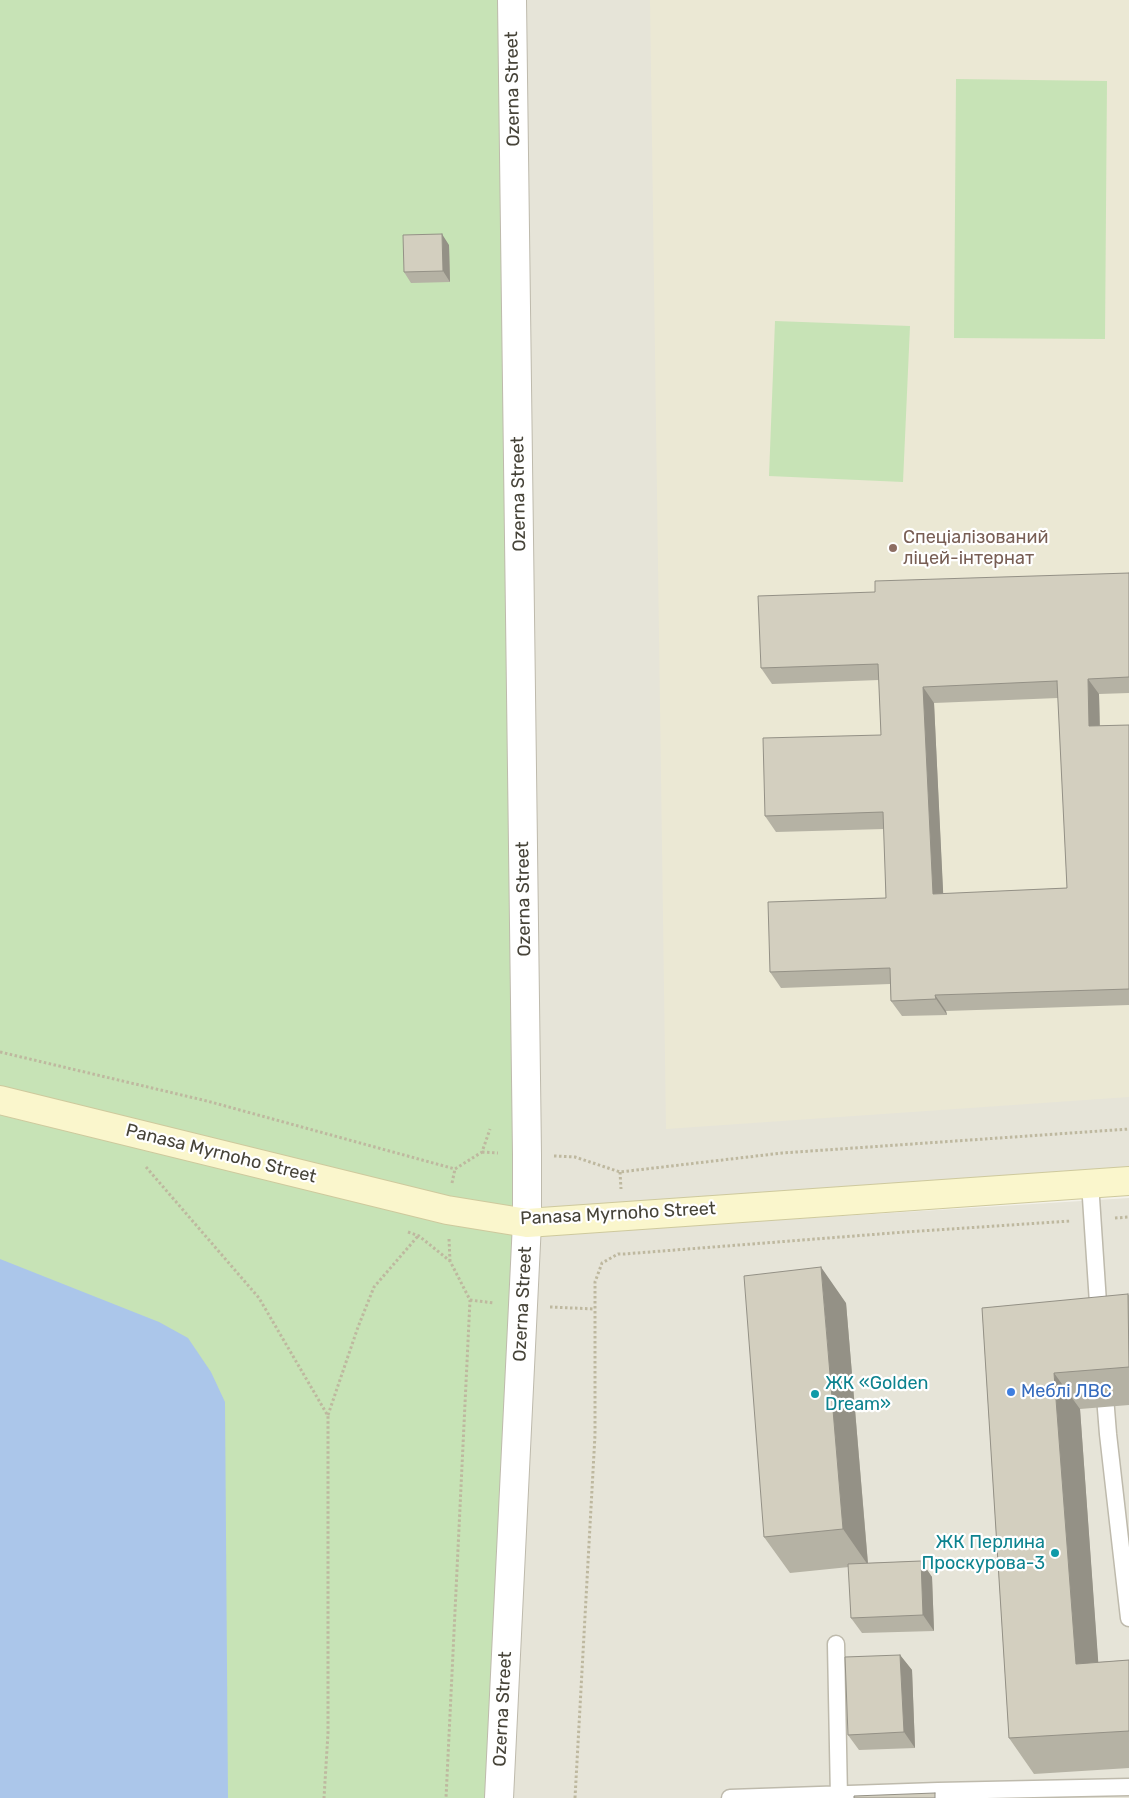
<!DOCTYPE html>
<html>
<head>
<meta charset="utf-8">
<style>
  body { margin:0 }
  canvas { display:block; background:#f3f1e9 }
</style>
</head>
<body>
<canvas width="1129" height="1798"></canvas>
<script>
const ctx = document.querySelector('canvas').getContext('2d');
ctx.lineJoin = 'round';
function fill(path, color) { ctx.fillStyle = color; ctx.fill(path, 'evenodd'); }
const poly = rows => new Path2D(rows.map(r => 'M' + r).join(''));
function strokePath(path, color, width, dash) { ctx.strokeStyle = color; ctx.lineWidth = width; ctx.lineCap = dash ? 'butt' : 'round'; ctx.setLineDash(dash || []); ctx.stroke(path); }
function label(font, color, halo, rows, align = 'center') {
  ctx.font = font + ' Rubik,sans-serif'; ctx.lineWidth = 4.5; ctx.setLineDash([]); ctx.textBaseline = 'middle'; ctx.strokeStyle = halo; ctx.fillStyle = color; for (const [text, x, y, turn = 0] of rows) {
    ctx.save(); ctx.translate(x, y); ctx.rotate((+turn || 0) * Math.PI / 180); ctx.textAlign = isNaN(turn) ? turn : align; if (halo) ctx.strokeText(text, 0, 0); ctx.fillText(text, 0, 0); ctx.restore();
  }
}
fill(poly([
  [523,0,1129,0,1129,1168,540,1208],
  [1129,1198,1129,1798,512,1798,539,1235]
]), '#e6e4d8');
fill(poly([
  [650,0,1129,0,1129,1097,666,1129]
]), '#ebe8d4');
fill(poly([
  [0,0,499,0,515,1155,513,1207,450,1197,0,1087],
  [956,79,1107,81,1105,339,954,338],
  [775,321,910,326,903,482,769,476],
  [0,1115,445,1223,513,1234,486,1798,0,1798]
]), '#c7e3b6');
fill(poly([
  [0,1259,159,1322,188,1338,211,1372,225,1402,228,1798,0,1798]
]), '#abc6ea');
const service = poly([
  [1090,1183,1099,1318],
  [1104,1384,1108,1434,1129,1618],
  [836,1644,839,1798],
  [938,1791,1129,1787],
  [730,1798,938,1791,945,1798]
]);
const tertiary = poly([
  [499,1798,527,1223,527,1155,512,0]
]);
const secondary = poly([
  [0,1100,447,1210,527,1223,1129,1181]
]);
strokePath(service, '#bebaac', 19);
strokePath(tertiary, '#bebaac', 30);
strokePath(secondary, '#cec99d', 30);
strokePath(poly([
  [0,1052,207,1101,455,1169,482,1152,490,1129],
  [482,1152,498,1153],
  [554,1156,575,1157,620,1172,782,1153,1129,1129],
  [146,1167,259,1298,328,1416,328,1733,324,1798],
  [620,1172,621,1189],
  [452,1183,455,1169],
  [1115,1218,1129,1217],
  [408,1232,419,1236,450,1261,470,1300,446,1798],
  [449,1239,450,1261],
  [470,1300,494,1303],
  [550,1307,595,1309],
  [328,1415,358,1327,374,1287,418,1236],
  [575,1798,595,1435,595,1282,602,1263,618,1254,624,1254,905,1232,1071,1221]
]), '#beb89f', 3, [2.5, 2.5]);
strokePath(service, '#fff', 16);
strokePath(tertiary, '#fff', 28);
strokePath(secondary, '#faf6cc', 28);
fill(poly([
  [449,245,450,282,411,283,404,272],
  [1129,573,1129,693,1099,694,1100,726,1129,725,1129,1005,946,1011,947,1015,902,1016,891,1001,890,984,781,988,770,972,886,898,884,829,776,832,765,816,881,735,879,680,772,684,761,668,875,592],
  [1058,698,1067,888,943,894,934,703],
  [1129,1295,1129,1405,1080,1409,1098,1662,1129,1660,1129,1768,1034,1774,1009,1738,982,1308],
  [846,1303,868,1563,921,1561,932,1577,934,1631,862,1633,851,1618,849,1567,790,1573,764,1537],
  [900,1655,912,1670,915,1748,859,1750,848,1735]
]), '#b5b2a4');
fill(poly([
  [442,234,449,245,450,282,443,271],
  [1088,679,1099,694,1100,742,1089,726],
  [923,687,934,703,944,910,933,894],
  [935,995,946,1011,947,1015,936,999],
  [821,1267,846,1303,868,1565,843,1529],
  [1054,1373,1080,1409,1101,1700,1076,1664],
  [921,1561,932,1577,934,1631,923,1615],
  [900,1655,912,1670,915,1748,904,1732]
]), '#949186');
const building = poly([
  [442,234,443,271,404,272,403,235,442,234],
  [1129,573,1129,677,1088,679,1089,726,1129,725,1129,989,935,995,936,999,891,1001,890,968,770,972,768,902,886,898,883,812,765,816,763,738,881,735,878,664,761,668,758,596,875,592,875,581,1129,573],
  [1057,681,1067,888,933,894,923,687,1057,681],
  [821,1267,843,1529,764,1537,744,1276,821,1267],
  [1128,1294,1129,1367,1054,1373,1076,1664,1129,1660,1129,1731,1009,1738,982,1308,1128,1294],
  [921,1561,923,1615,851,1618,848,1564,921,1561],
  [900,1655,904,1732,848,1735,845,1657,900,1655],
  [935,1793,935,1798,854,1798,854,1796,935,1793]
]);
fill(building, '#d3cfbf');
strokePath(building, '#949186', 1);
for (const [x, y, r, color] of [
  [893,548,5,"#8d6e63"],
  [1011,1392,5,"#3f7fe0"],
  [815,1394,5,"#0f9aa8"],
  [1055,1553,5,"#0f9aa8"]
]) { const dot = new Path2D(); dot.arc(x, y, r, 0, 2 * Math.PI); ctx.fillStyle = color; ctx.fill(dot); strokePath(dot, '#fff', 2); }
label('18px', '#464338', '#fff', [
  ["Ozerna Street",513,89,-91],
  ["Ozerna Street",519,494,-91],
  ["Ozerna Street",524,899,-91],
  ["Panasa Myrnoho Street",221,1154,14],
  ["Panasa Myrnoho Street",618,1214,-3],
  ["Ozerna Street",523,1304,-87],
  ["Ozerna Street",503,1709,-87]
]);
label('18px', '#785e54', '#fff', [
  ["Спеціалізований",903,538],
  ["ліцей-інтернат",903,559]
], 'left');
label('18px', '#0d838f', '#fff', [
  ["ЖК «Golden",825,1384],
  ["Dream»",825,1405],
  ["ЖК Перлина",1045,1543,"right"],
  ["Проскурова-3",1045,1564,"right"]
], 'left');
label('18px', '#366cbe', '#fff', [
  ["Меблі ЛВС",1021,1392]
], 'left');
</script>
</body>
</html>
